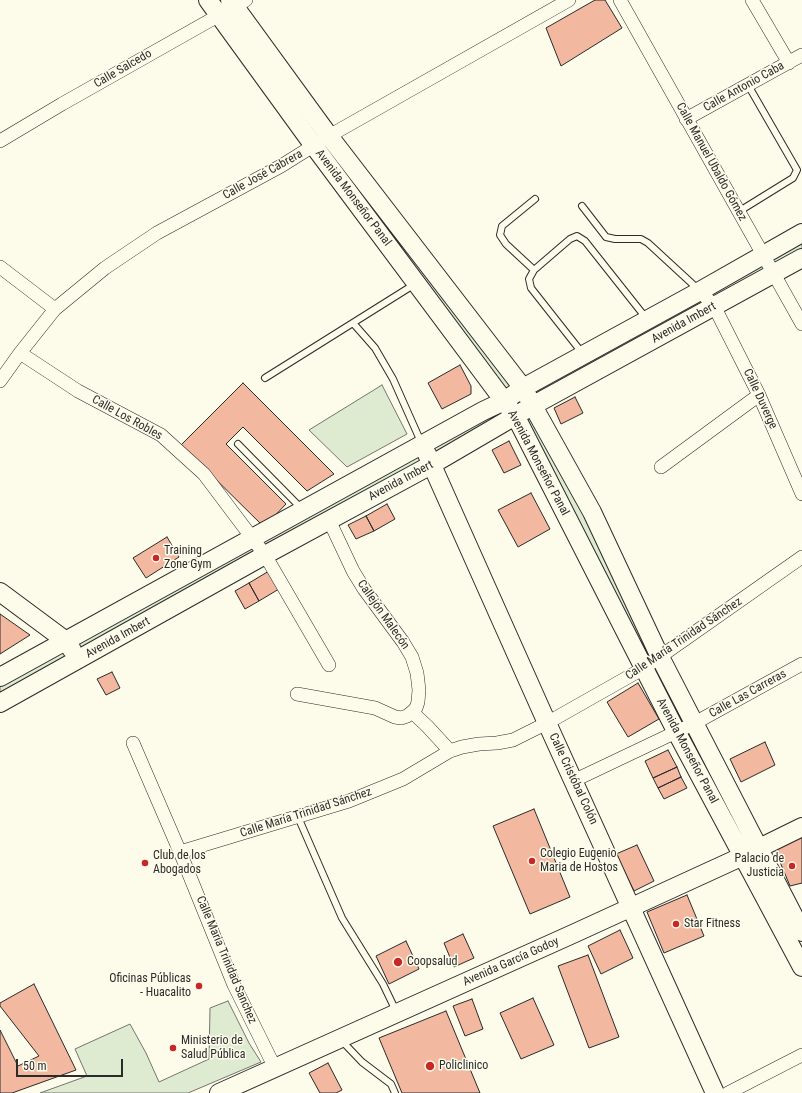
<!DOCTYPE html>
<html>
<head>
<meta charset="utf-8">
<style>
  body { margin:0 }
  #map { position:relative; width:802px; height:1093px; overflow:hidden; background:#fdfbea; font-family:"Roboto Condensed",sans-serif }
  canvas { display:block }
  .scale { position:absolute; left:16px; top:1059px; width:107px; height:18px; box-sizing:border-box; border:2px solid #2b2b2b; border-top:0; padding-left:5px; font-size:12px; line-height:14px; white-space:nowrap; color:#2b2b2b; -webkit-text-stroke:3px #fdfbea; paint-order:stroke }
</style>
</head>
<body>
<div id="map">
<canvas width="802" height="1093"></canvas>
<div class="scale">50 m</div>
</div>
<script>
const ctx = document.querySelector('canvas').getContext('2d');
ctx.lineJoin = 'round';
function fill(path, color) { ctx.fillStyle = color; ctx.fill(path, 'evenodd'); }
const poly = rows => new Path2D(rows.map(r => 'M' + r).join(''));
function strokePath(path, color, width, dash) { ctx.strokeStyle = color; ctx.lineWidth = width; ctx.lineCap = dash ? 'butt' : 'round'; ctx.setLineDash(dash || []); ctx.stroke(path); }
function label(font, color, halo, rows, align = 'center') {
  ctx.font = font + ' "Roboto Condensed",sans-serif'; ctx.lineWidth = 3; ctx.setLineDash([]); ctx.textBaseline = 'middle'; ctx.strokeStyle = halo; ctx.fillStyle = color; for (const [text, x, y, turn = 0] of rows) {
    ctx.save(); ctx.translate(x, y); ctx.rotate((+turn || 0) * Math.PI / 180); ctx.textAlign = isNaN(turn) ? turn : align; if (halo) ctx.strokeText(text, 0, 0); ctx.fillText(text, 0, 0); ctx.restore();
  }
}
const green = poly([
  [330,144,517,386,503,396,320,149,330,144],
  [802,237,802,254,777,268,767,256,802,237],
  [761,263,768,273,536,398,532,388,761,263],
  [382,385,407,434,347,467,309,430,382,385],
  [500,408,504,419,437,455,433,446,500,408],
  [532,416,564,472,653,655,645,659,521,421,532,416],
  [420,451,424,461,265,550,259,538,420,451],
  [251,544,254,554,80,651,74,640,251,544],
  [63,648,70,657,0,696,0,682,63,648],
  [228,1001,249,1043,261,1062,188,1093,40,1093,87,1076,75,1049,130,1024,146,1053,159,1082,209,1059,210,1008,228,1001]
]);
fill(green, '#deebd1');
strokePath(green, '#74746e', 1);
const building = poly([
  [595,0,605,0,622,28,561,66,546,28,595,0],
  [460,365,471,386,471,394,442,409,428,383,460,365],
  [243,383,334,474,307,491,243,427,226,444,286,504,264,527,181,445,243,383],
  [575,397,583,413,561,424,554,408,575,397],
  [509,441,521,465,504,473,492,450,509,441],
  [531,493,550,529,518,547,498,510,531,493],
  [387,504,395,519,374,531,366,516,387,504],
  [366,516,374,531,356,539,348,525,366,516],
  [167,537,179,557,146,578,133,558,167,537],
  [269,571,279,589,259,601,249,583,269,571],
  [249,583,259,601,245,609,235,591,249,583],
  [0,614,30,635,0,654,0,614],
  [112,672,120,688,106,695,97,679,112,672],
  [638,683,659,719,628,737,607,702,638,683],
  [765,742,775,765,741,782,730,759,765,742],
  [668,750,677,767,653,778,645,761,668,750],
  [677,767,681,777,658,788,653,778,677,767],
  [681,777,687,788,664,799,658,788,681,777],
  [534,809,570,897,530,914,493,826,534,809],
  [802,837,802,883,790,886,775,850,802,837],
  [637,845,654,881,634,891,616,854,637,845],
  [687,895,704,936,664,953,647,912,687,895],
  [620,930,633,958,601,974,588,946,620,930],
  [463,934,474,958,454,967,444,943,463,934],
  [406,941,419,969,389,984,376,956,406,941],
  [588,955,619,1037,589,1048,558,966,588,955],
  [34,984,76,1070,12,1093,0,1093,0,1030,18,1066,39,1056,0,1006,0,1003,34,984],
  [533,998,554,1045,521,1059,500,1013,533,998],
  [472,999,483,1029,465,1036,453,1006,472,999],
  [446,1011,480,1093,402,1093,379,1038,446,1011],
  [328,1063,342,1090,336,1093,320,1093,309,1073,328,1063]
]);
fill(building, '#f2b8a0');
strokePath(building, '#2b2b2b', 1);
const lane = poly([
  [582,206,606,237,615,239,641,239,648,243,699,290],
  [738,212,793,178,797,170,748,85],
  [534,270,506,244,500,235,502,226,535,199],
  [353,323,375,348,393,379,421,442],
  [583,354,531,288,529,279,534,270,570,239,577,236,585,241,646,318],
  [265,378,415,284],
  [238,444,302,509],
  [298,817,342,918,383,984,396,1011],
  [341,1040,362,1062,391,1084,395,1093]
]);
const street = poly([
  [620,0,802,324],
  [752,0,789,63],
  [686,119,802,55],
  [0,141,62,104,246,0],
  [0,267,55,309],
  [700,291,714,306,759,395,802,494],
  [20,353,78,391,161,435,204,474,265,555,329,665],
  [0,381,20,353,55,309,105,268,157,233,281,166,329,136,569,0],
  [661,467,759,395],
  [297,694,375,708,395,717,401,718,407,716,412,712,416,708,418,702,419,690,417,673,412,657,403,642,364,589,353,571,329,520],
  [412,712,427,726,450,751],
  [133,743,180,852,234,985,275,1068],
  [573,781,693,724,802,664],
  [180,852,349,801,403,779,450,751,462,747,479,744,497,743,513,740,547,723,644,668,802,557],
  [728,1093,802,1055]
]);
const secondary = poly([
  [208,0,314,146,516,417,676,731,802,967],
  [230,0,329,136,523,388,592,512,660,657,802,932],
  [427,454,547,723,715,1093],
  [0,592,66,641,72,650],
  [0,677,483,411,504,401,523,388,700,291,802,233],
  [0,703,265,555,431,465,532,406,802,258],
  [219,1093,575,933,743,856,802,827]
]);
strokePath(lane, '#2b2b2b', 8);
strokePath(street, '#2b2b2b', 14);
strokePath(secondary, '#2b2b2b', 20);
strokePath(lane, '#fdfbea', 6);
strokePath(street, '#fdfbea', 13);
strokePath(secondary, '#fdfbea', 18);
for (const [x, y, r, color] of [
  [156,558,4,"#c62828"],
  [532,861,4,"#c62828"],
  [145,863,4,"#c62828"],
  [792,866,4,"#c62828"],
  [676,924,4,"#c62828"],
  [398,962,5,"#c62828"],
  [199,986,4,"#c62828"],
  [173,1048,4,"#c62828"],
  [430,1066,5,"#c62828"]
]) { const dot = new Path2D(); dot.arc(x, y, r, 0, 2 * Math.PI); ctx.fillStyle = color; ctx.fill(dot); strokePath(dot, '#fdfbea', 1.5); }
label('12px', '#2b2b2b', '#fdfbea', [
  ["Calle Salcedo",123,69,-30],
  ["Calle Antonio Caba",744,87,-29],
  ["Calle Manuel Ubaldo Gómez",711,162,61],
  ["Calle José Cabrera",263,175,-29],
  ["Avenida Monseñor Panal",353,198,53],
  ["Avenida Imbert",684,323,-29],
  ["Calle Duverge",760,399,65],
  ["Calle Los Robles",127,418,29],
  ["Avenida Monseñor Panal",538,463,62],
  ["Avenida Imbert",401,481,-28],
  ["Callejón Malecón",383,615,55],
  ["Avenida Imbert",118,638,-29],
  ["Calle María Trinidad Sánchez",684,639,-34],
  ["Calle Las Carreras",748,694,-29],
  ["Avenida Monseñor Panal",687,751,62],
  ["Calle Cristóbal Colón",573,779,65],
  ["Calle María Trinidad Sánchez",306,813,-18],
  ["Calle Maria Trinidad Sanchez",226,960,67],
  ["Avenida García Godoy",511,962,-24]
]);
label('12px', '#2b2b2b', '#fdfbea', [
  ["Training",164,551],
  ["Zone Gym",164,565],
  ["Colegio Eugenio",540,854],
  ["Maria de Hostos",540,868],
  ["Club de los",153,856],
  ["Abogados",153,870],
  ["Palacio de",784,859,"right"],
  ["Justicia",784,873,"right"],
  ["Star Fitness",684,924],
  ["Coopsalud",407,962],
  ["Oficinas Públicas",191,979,"right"],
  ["- Huacalito",191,993,"right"],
  ["Ministerio de",181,1041],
  ["Salud Pública",181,1055],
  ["Policlinico",439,1066]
], 'left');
</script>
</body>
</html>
